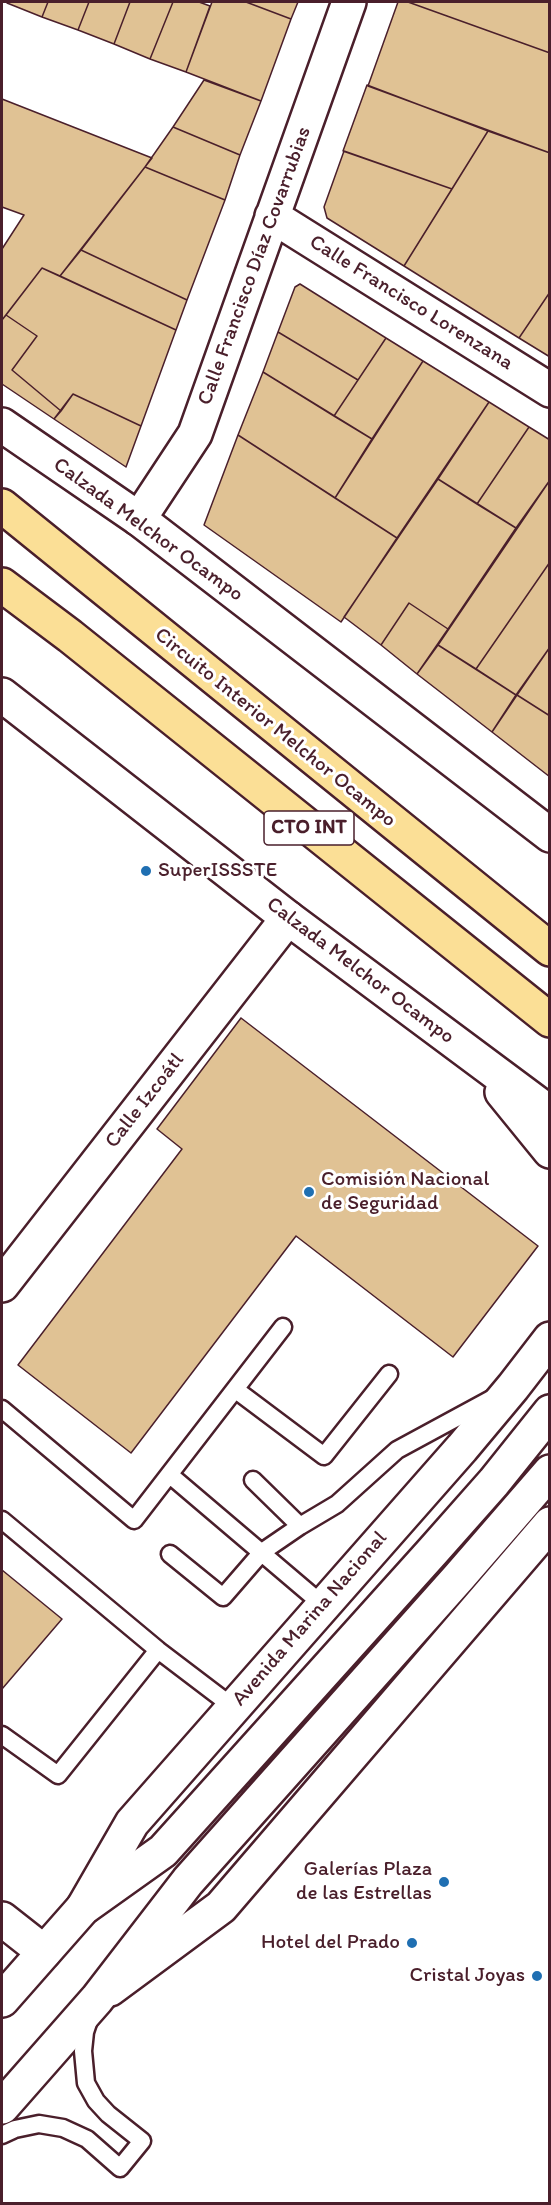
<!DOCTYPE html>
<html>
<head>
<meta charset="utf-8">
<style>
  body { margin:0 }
  #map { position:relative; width:551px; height:2205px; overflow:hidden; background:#fff; font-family:Itim,sans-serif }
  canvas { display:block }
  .frame { position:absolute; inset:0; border:3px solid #4a1f2b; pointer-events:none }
</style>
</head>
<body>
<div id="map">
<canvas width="551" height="2205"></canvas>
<div class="frame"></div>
</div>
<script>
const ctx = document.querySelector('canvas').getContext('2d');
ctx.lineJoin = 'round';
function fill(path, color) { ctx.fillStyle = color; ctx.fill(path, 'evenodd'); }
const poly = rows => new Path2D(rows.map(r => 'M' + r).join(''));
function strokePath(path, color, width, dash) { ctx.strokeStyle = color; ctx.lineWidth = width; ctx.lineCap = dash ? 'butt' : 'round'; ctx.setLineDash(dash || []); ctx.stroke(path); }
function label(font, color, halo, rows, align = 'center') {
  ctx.font = font + ' Itim,sans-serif'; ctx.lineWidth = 6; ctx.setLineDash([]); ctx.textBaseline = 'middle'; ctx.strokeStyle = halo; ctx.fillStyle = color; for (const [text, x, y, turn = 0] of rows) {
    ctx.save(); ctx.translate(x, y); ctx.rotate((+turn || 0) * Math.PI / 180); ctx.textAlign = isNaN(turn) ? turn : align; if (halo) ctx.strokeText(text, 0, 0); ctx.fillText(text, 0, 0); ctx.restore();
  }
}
const building = poly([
  [8,2,48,2,42,17,7,3,8,2],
  [48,2,89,2,78,30,42,17,48,2],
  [89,2,130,2,114,44,78,30,89,2],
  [130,2,173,2,150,59,114,44,130,2],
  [173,2,199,2,210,6,186,72,150,59,173,2],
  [212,2,246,2,291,19,261,101,186,72,212,2],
  [246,2,298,2,291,19,246,2],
  [398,2,408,2,550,53,550,153,368,86,398,2],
  [408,2,550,2,550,53,408,2],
  [204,80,261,101,240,155,173,127,204,80],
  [367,85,488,131,452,189,343,151,367,85],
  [2,99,152,158,60,276,42,268,2,320,2,249,24,215,2,207,2,99],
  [173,127,240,155,225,200,145,167,173,127],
  [488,131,550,153,550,292,519,338,404,266,488,131],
  [344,151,452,189,404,266,327,218,324,207,344,151],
  [145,167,225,200,187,300,81,250,145,167],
  [81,250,187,300,176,330,60,276,81,250],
  [42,268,176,330,141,426,73,394,61,411,12,370,37,336,6,315,42,268],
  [300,284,386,338,358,380,278,332,295,287,300,284],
  [550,292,550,357,519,338,550,292],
  [6,315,37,336,12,370,61,411,54,419,2,384,2,320,6,315],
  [278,332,358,380,334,416,263,372,278,332],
  [386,338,423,361,372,439,334,416,386,338],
  [423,361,489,402,397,538,335,498,423,361],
  [263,372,372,439,335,498,238,435,263,372],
  [73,394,141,426,126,467,54,419,73,394],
  [489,402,529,427,477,504,438,479,489,402],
  [529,427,550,440,550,480,516,528,477,504,529,427],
  [238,435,397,538,341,622,204,525,238,435],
  [438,479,516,528,448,629,409,603,381,645,344,617,438,479],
  [550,480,550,562,476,669,438,645,550,480],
  [550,562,550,647,516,695,476,669,550,562],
  [409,603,448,629,417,674,381,645,409,603],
  [438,645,516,695,492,732,417,674,438,645],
  [550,647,550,716,517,695,550,647],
  [517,695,550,716,550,777,492,732,517,695],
  [241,1018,538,1246,453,1357,296,1236,131,1453,18,1365,182,1149,157,1129,241,1018],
  [2,1570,62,1619,2,1689,2,1570]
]);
fill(building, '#e0c294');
strokePath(building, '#4a1f2b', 1.5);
const service = poly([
  [236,1390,324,1456,389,1374],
  [2,1409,134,1520,283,1327],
  [170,1475,323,1605],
  [2,1520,158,1650,233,1707],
  [300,1526,337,1504,397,1450,493,1398],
  [170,1554,223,1597,262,1552,300,1526,253,1480],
  [2,1735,58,1775,158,1650],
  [2,2135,15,2129,39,2124,63,2128,87,2139,120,2168,142,2141,108,2114,96,2101,86,2083,83,2051,85,2032,90,2017]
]);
const minor = poly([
  [272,216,550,390],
  [139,519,195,434,349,2],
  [2,1285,288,918],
  [2,1919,44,1952]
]);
const tertiary = poly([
  [83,1908,132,1823,462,1448,513,1387,550,1339],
  [110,1989,221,1907,550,1524]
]);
const secondary = poly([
  [2,425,139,519,550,835],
  [2,695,288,918,550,1113],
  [502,1092,550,1151],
  [2,2000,83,1908,163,1851,433,1551,494,1482,550,1412],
  [2,2107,97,1999,188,1881,459,1577,550,1472]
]);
const motorway = poly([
  [2,506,550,949],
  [2,585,70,636,550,1020]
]);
strokePath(service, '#4a1f2b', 21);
strokePath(minor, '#4a1f2b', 38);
strokePath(tertiary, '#4a1f2b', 38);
strokePath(secondary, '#4a1f2b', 38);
strokePath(motorway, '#4a1f2b', 38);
strokePath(service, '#fff', 16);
strokePath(minor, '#fff', 33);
strokePath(tertiary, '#fff', 33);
strokePath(secondary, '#fff', 33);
strokePath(motorway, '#fbdf96', 33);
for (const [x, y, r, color] of [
  [146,871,6,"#1f6fb2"],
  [309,1192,6,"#1f6fb2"],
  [444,1882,6,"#1f6fb2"],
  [412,1943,6,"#1f6fb2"],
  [537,1976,6,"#1f6fb2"]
]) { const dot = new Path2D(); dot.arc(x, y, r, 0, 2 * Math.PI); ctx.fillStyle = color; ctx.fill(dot); strokePath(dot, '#fff', 2); }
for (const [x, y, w] of [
  [309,828,90]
]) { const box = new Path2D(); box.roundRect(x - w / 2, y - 17, w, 34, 4.5); ctx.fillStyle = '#fff'; ctx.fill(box); strokePath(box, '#4a1f2b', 1.5); }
label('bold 20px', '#4a1f2b', null, [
  ["CTO INT",309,828]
]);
label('21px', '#4a1f2b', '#fff', [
  ["Calle Francisco Díaz Covarrubias",255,266,-70],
  ["Calle Francisco Lorenzana",411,303,32],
  ["Calzada Melchor Ocampo",148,530,36],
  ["Circuito Interior Melchor Ocampo",275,728,39],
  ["Calzada Melchor Ocampo",360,971,37],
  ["Calle Izcoátl",145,1101,-52],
  ["Avenida Marina Nacional",310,1619,-49]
]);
label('21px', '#4a1f2b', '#fff', [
  ["SuperISSSTE",158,871,"left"],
  ["Comisión Nacional",321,1180,"left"],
  ["de Seguridad",321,1204,"left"],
  ["Galerías Plaza",432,1870],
  ["de las Estrellas",432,1894],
  ["Hotel del Prado",400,1943],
  ["Cristal Joyas",525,1976]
], 'right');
</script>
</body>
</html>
